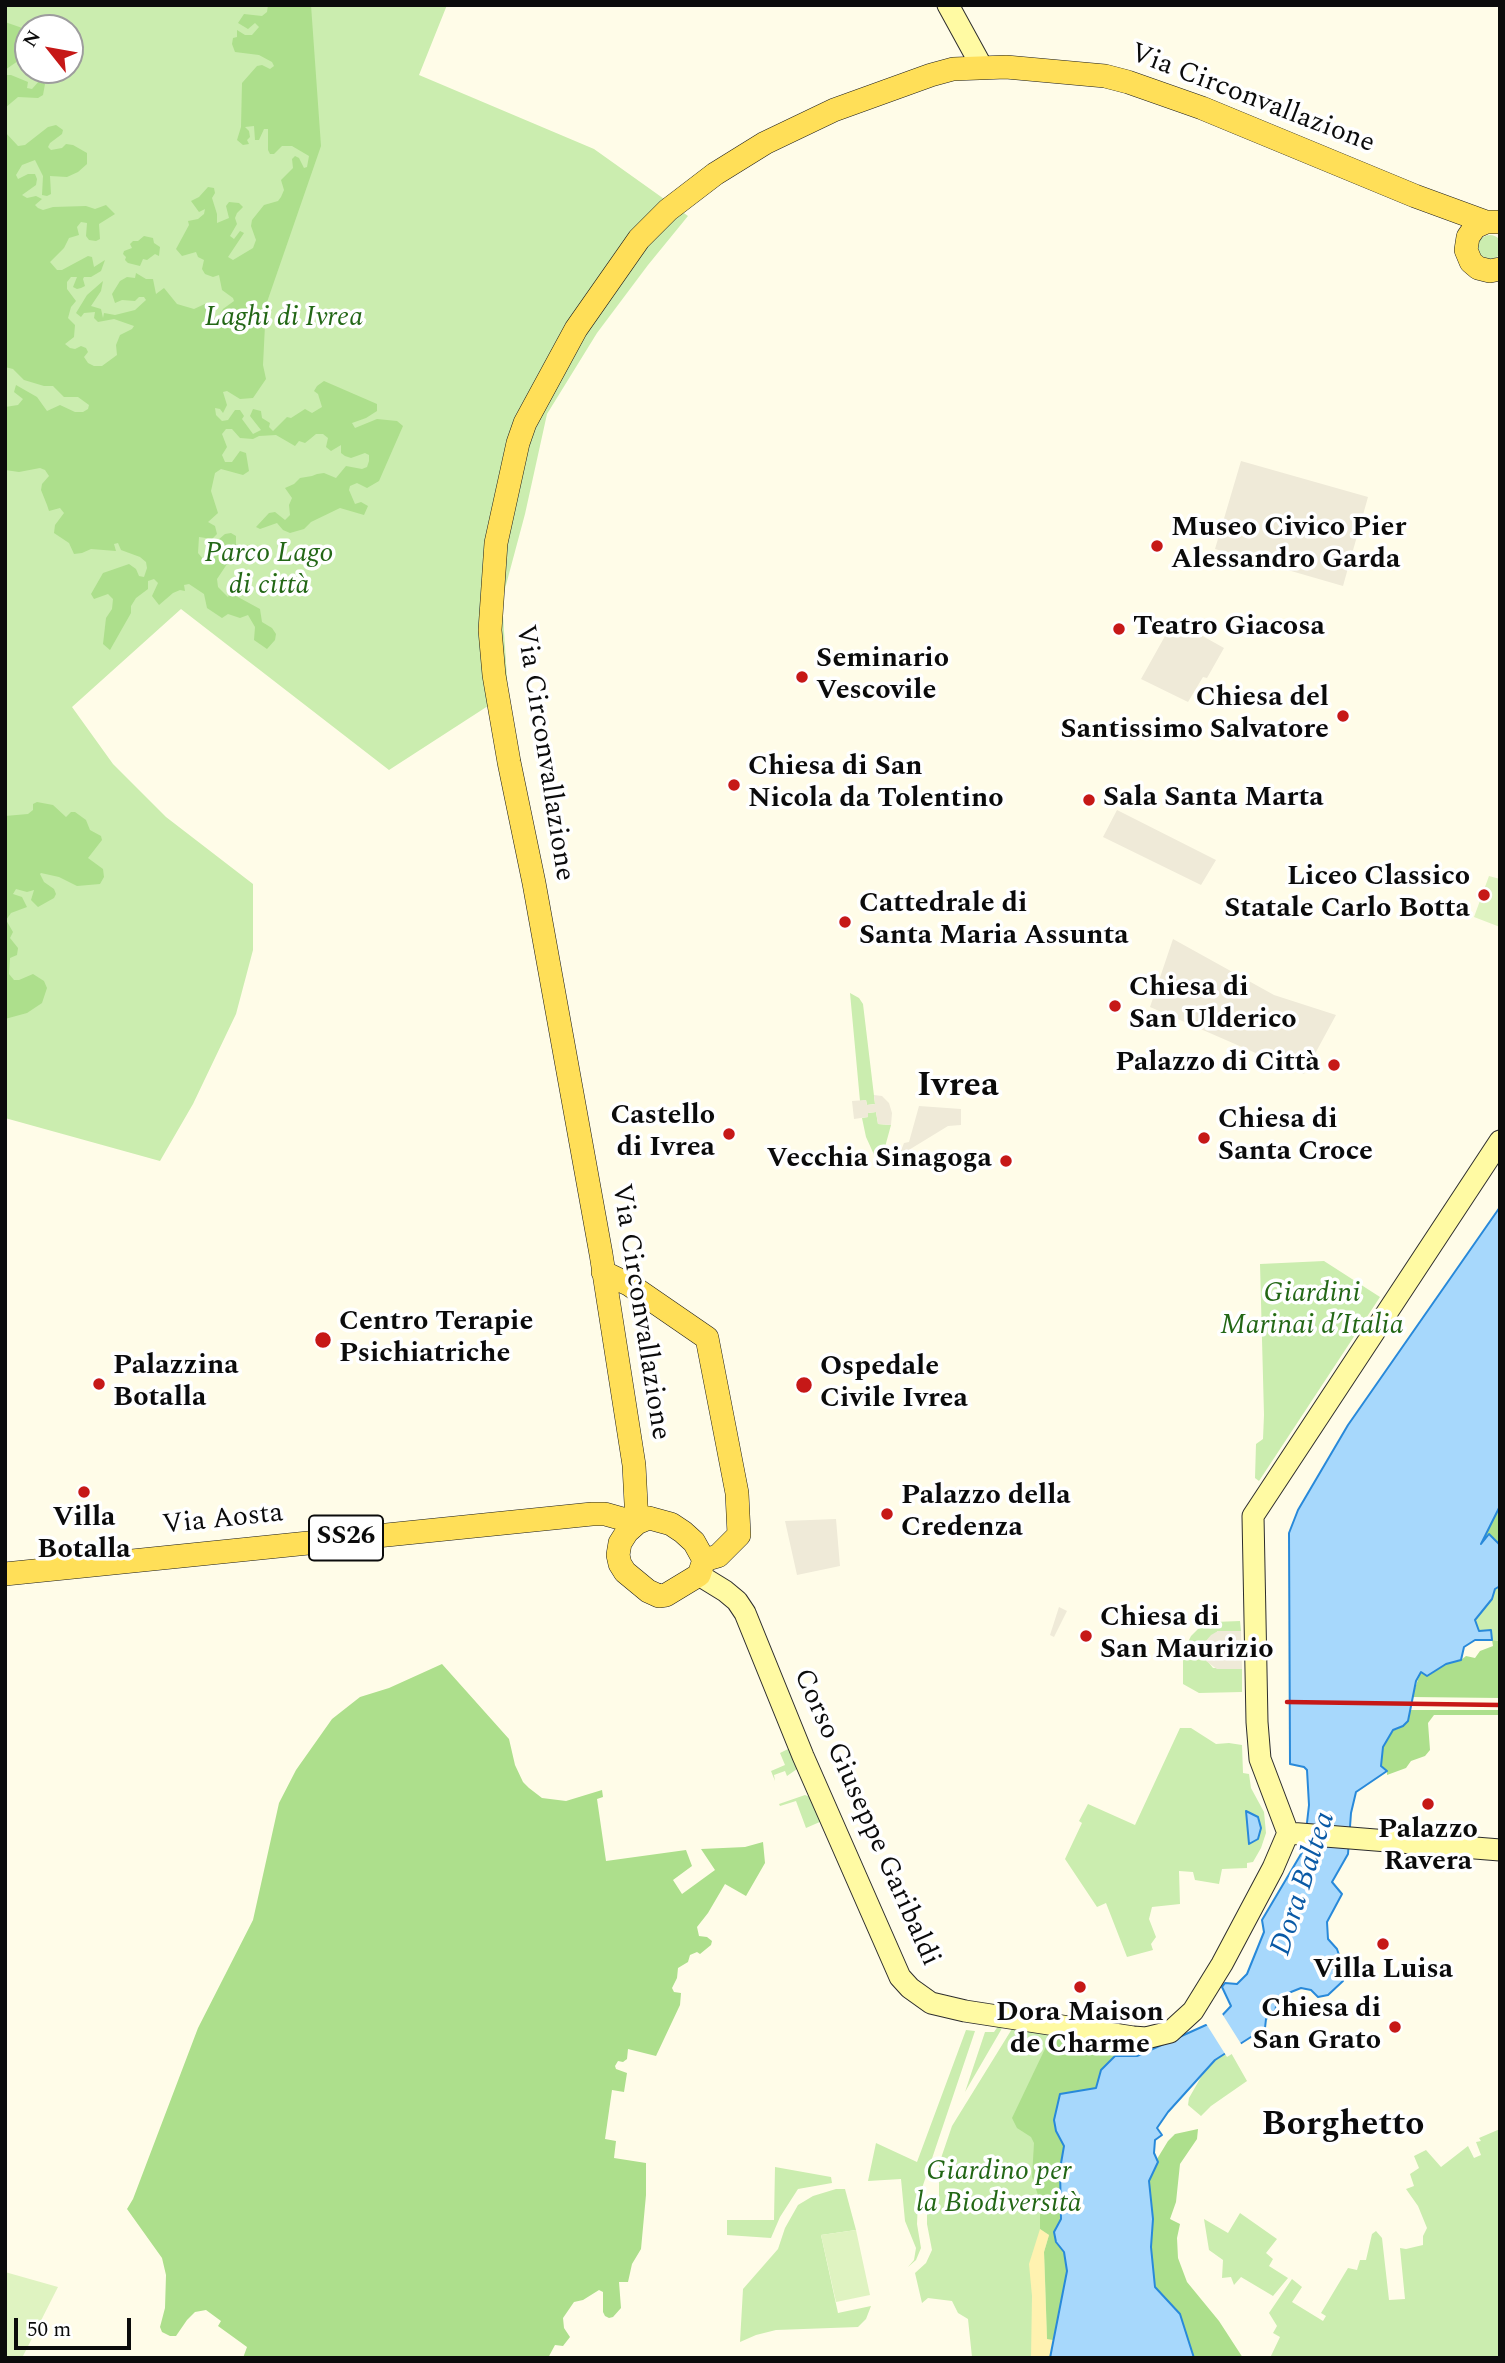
<!DOCTYPE html>
<html>
<head>
<meta charset="utf-8">
<style>
  body { margin:0 }
  #map { position:relative; width:1505px; height:2363px; overflow:hidden; background:#fffce8; font-family:Spectral,serif }
  canvas { display:block }
  .frame { position:absolute; inset:0; border:7px solid #0b0b0b; pointer-events:none }
  .north { position:absolute; left:14px; top:14px; width:70px; height:70px; box-sizing:border-box; background:#fff; border:2px solid #9d9d9d; border-radius:50%; rotate:301deg; font-size:19px; font-weight:700; line-height:28px; text-align:center; color:#0b0b0b }
  .north::after { content:''; display:block; margin:auto; width:24px; height:32px; background:#c61817; clip-path:polygon(50% 0,100% 100%,50% 72%,0 100%) }
  .scale { position:absolute; left:14px; top:2318px; width:117px; height:32px; box-sizing:border-box; border:4px solid #0b0b0b; border-top:0; padding-left:9px; font-size:21px; line-height:24px; white-space:nowrap; color:#0b0b0b; -webkit-text-stroke:5px #fff; paint-order:stroke }
</style>
</head>
<body>
<div id="map">
<canvas width="1505" height="2363"></canvas>
<div class="frame"></div>
<div class="north">N</div>
<div class="scale">50 m</div>
</div>
<script>
const ctx = document.querySelector('canvas').getContext('2d');
ctx.lineJoin = 'round';
function fill(path, color) { ctx.fillStyle = color; ctx.fill(path, 'evenodd'); }
const poly = rows => new Path2D(rows.map(r => 'M' + r).join(''));
function strokePath(path, color, width, dash) { ctx.strokeStyle = color; ctx.lineWidth = width; ctx.lineCap = dash ? 'butt' : 'round'; ctx.setLineDash(dash || []); ctx.stroke(path); }
function label(font, color, halo, rows, align = 'center') {
  ctx.font = font + ' Spectral,serif'; ctx.lineWidth = 7; ctx.setLineDash([]); ctx.textBaseline = 'middle'; ctx.strokeStyle = halo; ctx.fillStyle = color; for (const [text, x, y, turn = 0] of rows) {
    ctx.save(); ctx.translate(x, y); ctx.rotate((+turn || 0) * Math.PI / 180); ctx.textAlign = isNaN(turn) ? turn : align; if (halo) ctx.strokeText(text, 0, 0); ctx.fillText(text, 0, 0); ctx.restore();
  }
}
fill(poly([
  [5,5,447,5,419,75,594,149,688,216,648,265,597,333,547,414,525,514,502,600,508,693,389,770,181,609,72,707,113,764,166,817,253,884,253,950,236,1014,193,1104,160,1161,5,1118],
  [28,28,70,28,70,70,28,70],
  '1478 247a12 12 0 1 1 24 0a12 12 0 1 1-24 0Z',
  [850,993,859,998,863,1004,875,1104,867,1105,866,1100,860,1101],
  [876,1112,878,1124,891,1125,885,1147,876,1159,866,1137,862,1118,868,1117,868,1113],
  [1324,1261,1380,1297,1259,1481,1255,1478,1256,1444,1263,1439,1264,1415,1260,1264],
  [1500,1586,1500,1641,1492,1640,1491,1631,1479,1631,1475,1620,1492,1599,1495,1589],
  [1240,1621,1241,1631,1218,1631,1205,1642,1203,1652,1205,1658,1213,1668,1242,1669,1242,1692,1199,1693,1183,1684,1183,1652,1191,1636,1198,1629,1214,1622],
  [1180,1728,1191,1728,1216,1744,1229,1743,1242,1745,1243,1773,1249,1774,1251,1788,1264,1812,1266,1833,1261,1848,1253,1862,1247,1863,1247,1868,1222,1869,1219,1884,1195,1880,1193,1872,1179,1871,1180,1904,1152,1907,1149,1919,1156,1937,1151,1944,1153,1950,1127,1957,1106,1903,1097,1907,1065,1859,1082,1823,1079,1821,1088,1804,1135,1825],
  [790,1748,797,1769,787,1776,785,1771,774,1775,775,1781,771,1771,785,1765,780,1753],
  [805,1795,815,1799,822,1821,806,1828,796,1801,780,1806,779,1804],
  [1001,2022,1004,2022,1001,2030,965,2092,985,2032,994,2032],
  [1015,2024,1122,2048,1141,2049,1153,2046,1158,2048,1137,2056,1067,2271,1050,2358,955,2358,972,2357,968,2319,958,2313,952,2301,928,2298,922,2303,915,2273,926,2263,932,2250,927,2224,927,2198,939,2196,939,2164,952,2126],
  [966,2030,975,2031,918,2200,917,2224,921,2248,916,2260,908,2267,914,2260,916,2248,905,2221,901,2179,868,2181,876,2143,917,2162],
  [1230,2051,1247,2081,1211,2106,1201,2116,1188,2105,1189,2098,1201,2077,1215,2060],
  [1500,2129,1500,2358,1270,2358,1280,2337,1273,2333,1277,2326,1269,2313,1292,2279,1302,2287,1292,2302,1323,2321,1326,2316,1321,2313,1348,2268,1357,2270,1360,2260,1366,2260,1372,2234,1376,2231,1382,2238,1389,2300,1405,2299,1400,2248,1406,2249,1423,2245,1423,2236,1427,2228,1418,2206,1406,2189,1414,2186,1410,2174,1419,2168,1414,2156,1426,2150,1441,2167,1468,2146,1474,2158,1481,2155,1476,2142,1481,2141,1479,2138],
  [775,2167,831,2177,832,2183,798,2189,780,2217,771,2238,727,2235,727,2220,774,2220],
  [836,2189,845,2189,856,2230,821,2235,838,2313,871,2306,866,2319,858,2327,776,2330,756,2335,740,2342,743,2289,778,2249,785,2228,798,2205,813,2196],
  [1240,2213,1277,2239,1266,2253,1273,2259,1269,2266,1288,2278,1273,2296,1241,2277,1234,2285,1231,2277,1222,2278,1223,2260,1209,2250,1204,2219,1228,2233]
]), '#cbedaf');
fill(poly([
  [268,5,311,5,321,146,266,305,263,365,266,379,253,398,240,399,227,391,223,392,227,405,223,413,220,409,215,408,216,415,222,421,228,420,235,410,240,410,244,416,242,419,253,434,261,430,250,416,253,409,261,411,262,418,270,423,269,427,273,431,287,417,291,418,305,409,312,413,322,407,318,394,314,391,317,386,324,381,377,404,377,411,366,418,352,423,355,428,377,419,397,421,403,426,379,481,367,488,357,483,350,486,349,490,355,504,361,502,368,506,364,515,340,508,311,522,304,529,290,533,283,530,277,523,260,529,256,527,269,513,275,512,285,520,290,515,289,505,292,498,285,488,294,484,300,478,312,476,317,474,324,473,336,478,346,466,362,469,367,467,369,461,369,455,365,453,351,458,345,456,341,453,341,445,331,451,326,447,328,438,323,434,316,434,310,439,305,443,299,441,295,446,276,435,259,436,253,439,240,438,232,429,226,429,222,434,227,447,222,455,225,462,232,462,240,451,246,453,249,471,243,475,221,469,215,473,211,491,218,513,208,522,215,526,217,534,212,539,199,537,198,553,203,559,209,555,211,546,225,534,231,533,236,536,236,549,224,558,227,564,217,579,218,587,228,597,234,585,238,587,238,597,260,609,262,622,272,628,276,634,275,640,267,649,254,640,255,627,248,615,240,618,228,614,222,618,207,608,204,594,189,584,184,585,185,591,180,590,173,593,159,605,152,596,158,583,154,579,148,581,148,589,136,598,131,606,131,613,110,650,103,644,106,618,112,609,113,599,108,594,94,599,91,594,103,573,129,564,136,569,139,576,144,577,147,568,146,562,140,557,121,550,118,543,114,544,116,551,91,549,82,553,74,554,69,543,54,533,55,525,64,513,60,508,49,511,47,505,41,490,42,484,49,476,45,470,40,468,19,472,5,470,5,407,18,405,23,399,14,392,16,385,37,397,47,411,60,405,75,412,83,412,88,409,89,405,78,397,64,397,53,386,44,386,24,380,13,369,5,367,5,132,18,146,25,145,48,127,56,125,63,130,62,134,50,143,48,147,51,150,62,148,66,144,73,145,87,153,87,164,78,172,67,177,50,176,51,194,47,196,42,195,43,176,35,160,22,165,16,175,18,179,28,174,35,174,37,179,36,185,22,195,27,198,36,196,42,199,35,205,38,208,43,210,53,207,86,206,95,209,106,205,115,214,99,224,100,239,96,241,89,240,86,236,87,223,81,222,77,227,79,235,69,238,64,248,50,262,57,270,62,270,88,256,92,257,94,267,105,260,101,271,91,277,84,277,83,279,85,286,81,288,77,289,73,287,77,277,71,277,67,282,67,289,76,301,71,307,68,318,75,325,74,337,65,344,70,348,75,349,81,346,86,348,88,352,84,357,88,363,94,366,102,366,117,355,116,345,120,335,132,329,134,326,114,319,98,322,94,318,95,312,84,313,81,317,76,313,87,295,103,281,101,291,91,306,101,309,103,318,104,313,115,315,135,310,146,300,144,297,139,297,135,301,122,300,115,303,112,294,120,281,127,277,135,278,136,273,146,279,153,279,156,294,164,288,177,304,194,309,209,302,212,316,215,319,219,317,223,309,234,301,233,298,222,290,219,275,213,277,205,274,202,269,204,260,198,257,196,252,182,256,176,249,189,225,188,221,198,219,204,214,205,209,199,212,191,201,199,197,208,187,214,188,215,193,212,198,217,214,217,223,229,218,226,206,229,202,239,203,243,207,237,213,235,218,237,224,230,236,234,239,240,231,244,233,228,257,233,260,253,248,256,240,251,226,252,220,264,205,278,201,281,197,284,190,281,180,293,168,292,159,295,156,299,158,304,168,307,167,309,156,292,146,282,146,274,154,270,154,268,150,268,129,264,129,259,140,255,140,254,126,245,127,249,131,250,137,247,140,249,144,243,145,237,140,241,127,242,83,257,66,262,65,270,69,274,66,272,62,259,55,235,52,232,44,233,38,237,37,237,30,245,35,252,35,259,27,255,23,248,29,238,23,244,14,262,16,267,12],
  [5,22,28,30,28,54,5,70],
  [5,75,11,75,28,82,27,88,32,89,40,80,45,84,43,95,38,98,18,97,5,108],
  [144,236,153,238,154,243,160,247,159,256,155,254,147,260,143,259,140,266,128,263,125,260,126,257,123,254,124,251,132,248,130,244,133,241,138,241],
  [37,802,53,805,66,817,71,812,75,812,86,820,90,830,101,836,102,840,88,858,103,869,104,877,100,884,77,886,59,877,41,873,40,874,44,882,54,889,56,894,54,898,38,907,31,900,34,890,27,892,16,889,13,894,22,897,27,907,11,913,6,920,13,932,10,938,18,948,17,955,10,958,9,974,14,980,19,980,33,974,44,981,47,988,42,1003,27,1013,5,1019,5,816,28,814,33,810,33,804],
  [1500,1506,1500,1545,1494,1538,1477,1550],
  [1492,1640,1500,1641,1500,1698,1412,1697,1421,1671,1427,1676,1446,1664,1461,1660,1466,1656,1475,1658,1480,1651,1493,1646],
  [442,1664,509,1739,515,1765,523,1782,529,1788,542,1798,566,1801,602,1790,603,1797,597,1799,606,1861,686,1850,692,1866,673,1880,682,1894,715,1870,701,1849,745,1847,763,1842,765,1863,746,1896,725,1884,708,1913,697,1927,699,1936,707,1937,712,1941,711,1945,700,1954,697,1952,690,1955,688,1962,678,1968,677,1978,672,1988,674,1992,681,1993,680,2005,656,2056,628,2049,627,2059,623,2062,618,2061,615,2066,616,2069,627,2073,624,2092,612,2090,605,2139,616,2141,614,2158,646,2163,646,2195,641,2249,632,2264,628,2282,619,2282,621,2308,613,2317,609,2318,605,2316,603,2312,603,2292,599,2290,583,2300,574,2302,563,2318,564,2328,570,2337,563,2346,555,2345,548,2358,243,2358,247,2347,218,2326,221,2321,206,2310,195,2312,187,2320,176,2336,170,2336,162,2332,160,2327,165,2308,166,2275,162,2258,127,2209,133,2199,198,2028,253,1920,279,1803,296,1770,332,1719,360,1697,389,1688],
  [1410,1710,1500,1710,1500,1715,1434,1715,1428,1723,1430,1750,1425,1756,1411,1761,1406,1768,1387,1775,1387,1771,1381,1767,1383,1747,1393,1730,1398,1729,1408,1721],
  [1053,2032,1122,2048,1141,2049,1153,2046,1158,2048,1137,2056,1115,2056,1101,2070,1096,2088,1056,2131,1064,2146,1060,2169,1061,2219,1056,2242,1064,2252,1067,2271,1053,2340,1047,2340,1045,2276,1044,2252,1049,2235,1040,2229,1040,2201,1032,2177,1034,2143,1031,2137,1017,2128,1012,2118],
  [1198,2129,1197,2139,1180,2164,1176,2202,1170,2219,1180,2224,1177,2238,1178,2258,1187,2282,1219,2321,1243,2358,1194,2358,1180,2314,1155,2288,1151,2247,1153,2219,1149,2181,1158,2162,1157,2159,1168,2141,1175,2134]
]), '#addf8c');
fill(poly([
  [1040,2229,1049,2235,1044,2252,1047,2339,1053,2340,1050,2358,1031,2358,1032,2296,1029,2264]
]), '#fff2b0');
fill(poly([
  [1489,876,1500,879,1500,927,1474,917],
  [856,2230,870,2295,836,2302,821,2235],
  [5,2272,58,2287,22,2358,5,2358]
]), '#dff3c1');
fill(poly([
  [1241,461,1368,497,1343,586,1215,549],
  [1174,620,1224,648,1207,678,1203,677,1188,702,1141,679],
  [1117,810,1216,860,1201,885,1103,837],
  [1173,939,1274,995,1336,1015,1304,1074,1150,1007],
  [874,1095,882,1096,889,1103,892,1113,891,1125,878,1124,876,1112,868,1113,868,1117,854,1119,852,1101,866,1100,867,1105,875,1104],
  [919,1106,961,1109,961,1125,948,1126,899,1156,904,1143,909,1142],
  [836,1519,840,1566,797,1575,785,1521],
  [1059,1607,1067,1611,1054,1637,1050,1635],
  [1218,1631,1241,1631,1242,1669,1217,1669,1206,1661,1203,1652,1205,1642,1211,1635]
]), '#efead8');
const water = poly([
  [1500,1207,1500,1506,1481,1544,1489,1534,1500,1545,1500,1586,1495,1589,1492,1599,1475,1620,1479,1631,1491,1630,1492,1640,1475,1640,1464,1647,1461,1660,1446,1664,1427,1676,1421,1672,1416,1681,1408,1721,1403,1726,1393,1730,1383,1747,1381,1766,1387,1771,1356,1792,1351,1813,1348,1854,1332,1882,1342,1894,1327,1922,1328,1939,1337,1949,1344,1970,1343,1981,1328,1995,1318,1997,1311,1990,1301,1988,1286,1994,1276,2006,1275,2014,1266,2019,1265,2028,1215,2060,1168,2112,1157,2128,1162,2135,1155,2140,1154,2153,1158,2162,1149,2181,1153,2219,1151,2247,1155,2287,1180,2314,1194,2358,1050,2358,1067,2271,1064,2252,1056,2242,1054,2232,1061,2219,1060,2169,1064,2146,1056,2131,1054,2120,1060,2094,1096,2088,1101,2070,1115,2056,1137,2056,1206,2025,1215,2023,1231,2006,1222,1987,1225,1983,1237,1984,1247,1974,1264,1932,1262,1920,1304,1849,1309,1805,1307,1770,1304,1767,1290,1764,1289,1533,1298,1510,1348,1425,1500,1207],
  [1246,1811,1258,1817,1261,1828,1258,1839,1249,1844,1246,1811]
]);
fill(water, '#a7d8fc');
strokePath(water, '#2889da', 2);
fill(poly([
  [1221,2012,1243,2047,1227,2057,1205,2022,1213,2020]
]), '#fffce8');
const secondary = poly([
  [948,5,982,67],
  [699,1575,725,1591,737,1601,745,1613,803,1756,900,1977,910,1988,931,2003,965,2011,1133,2037,1146,2038,1170,2032,1193,2011,1222,1964,1273,1868,1288,1833],
  [1288,1833,1260,1759,1257,1722,1253,1516,1500,1141],
  [1288,1833,1500,1850]
]);
const primary = poly([
  [1497,222,1486,222,1475,227,1468,237,1466,250,1471,262,1478,268,1490,271,1500,269],
  [603,1272,630,1285,707,1338,737,1493,739,1535,718,1556,704,1560],
  [649,1518,671,1524,683,1532,694,1542,704,1560,699,1575,666,1595,659,1596,648,1591,625,1572,620,1564,618,1555,620,1543,627,1532,637,1523,649,1518],
  [637,1523,634,1465,601,1254,534,883,509,762,494,675,490,630,496,543,518,443,525,423,576,329,639,239,668,210,715,174,765,143,834,110,931,75,953,69,1006,67,1105,76,1128,82,1202,108,1415,196,1486,222],
  [5,1574,592,1514,605,1514,637,1523]
]);
strokePath(secondary, '#2d2d2d', 23);
strokePath(primary, '#1c1c1c', 24);
strokePath(secondary, '#fffaa3', 21);
strokePath(primary, '#ffdf58', 23);
strokePath(poly([
  [1287,1702,1500,1705]
]), '#c61817', 4.5);
for (const [x, y, r, color] of [
  [1157,546,7,"#c61817"],
  [1119,629,7,"#c61817"],
  [802,677,7,"#c61817"],
  [1343,716,7,"#c61817"],
  [734,785,7,"#c61817"],
  [1089,800,7,"#c61817"],
  [1484,895,7,"#c61817"],
  [845,922,7,"#c61817"],
  [1115,1006,7,"#c61817"],
  [1334,1065,7,"#c61817"],
  [729,1134,7,"#c61817"],
  [1204,1138,7,"#c61817"],
  [1006,1161,7,"#c61817"],
  [323,1340,9,"#c61817"],
  [99,1384,7,"#c61817"],
  [804,1385,9,"#c61817"],
  [84,1492,7,"#c61817"],
  [887,1514,7,"#c61817"],
  [1086,1636,7,"#c61817"],
  [1428,1804,7,"#c61817"],
  [1383,1944,7,"#c61817"],
  [1080,1987,7,"#c61817"],
  [1395,2027,7,"#c61817"]
]) { const dot = new Path2D(); dot.arc(x, y, r, 0, 2 * Math.PI); ctx.fillStyle = color; ctx.fill(dot); strokePath(dot, '#fff', 2.5); }
for (const [x, y, w] of [
  [346,1538,74]
]) { const box = new Path2D(); box.roundRect(x - w / 2, y - 22.5, w, 45, 5); ctx.fillStyle = '#fff'; ctx.fill(box); strokePath(box, '#0b0b0b', 2); }
label('bold 26px', '#0b0b0b', null, [
  ["SS26",346,1538]
]);
label('28px', '#0b0b0b', '#fff', [
  ["Via Circonvallazione",1252,100,21],
  ["Via Circonvallazione",543,753,81],
  ["Via Circonvallazione",639,1312,81],
  ["Via Aosta",223,1521,-6],
  ["Corso Giuseppe Garibaldi",865,1818,66]
]);
label('italic 28px', '#236716', '#fff', [
  ["Laghi di Ivrea",284,320],
  ["Parco Lago",269,556],
  ["di città",269,588],
  ["Giardini",1312,1296],
  ["Marinai d’Italia",1312,1328],
  ["Giardino per",999,2174],
  ["la Biodiversità",999,2206]
]);
label('bold 28px', '#0b0b0b', '#fff', [
  ["Museo Civico Pier",1171,530],
  ["Alessandro Garda",1171,562],
  ["Teatro Giacosa",1133,629],
  ["Seminario",816,661],
  ["Vescovile",816,693],
  ["Chiesa del",1329,700,"right"],
  ["Santissimo Salvatore",1329,732,"right"],
  ["Chiesa di San",748,769],
  ["Nicola da Tolentino",748,801],
  ["Sala Santa Marta",1103,800],
  ["Liceo Classico",1470,879,"right"],
  ["Statale Carlo Botta",1470,911,"right"],
  ["Cattedrale di",859,906],
  ["Santa Maria Assunta",859,938],
  ["Chiesa di",1129,990],
  ["San Ulderico",1129,1022],
  ["Palazzo di Città",1320,1065,"right"],
  ["Castello",715,1118,"right"],
  ["di Ivrea",715,1150,"right"],
  ["Chiesa di",1218,1122],
  ["Santa Croce",1218,1154],
  ["Vecchia Sinagoga",992,1161,"right"],
  ["Centro Terapie",339,1324],
  ["Psichiatriche",339,1356],
  ["Palazzina",113,1368],
  ["Botalla",113,1400],
  ["Ospedale",820,1369],
  ["Civile Ivrea",820,1401],
  ["Palazzo della",901,1498],
  ["Credenza",901,1530],
  ["Villa",84,1520,"center"],
  ["Botalla",84,1552,"center"],
  ["Chiesa di",1100,1620],
  ["San Maurizio",1100,1652],
  ["Palazzo",1428,1832,"center"],
  ["Ravera",1428,1864,"center"],
  ["Villa Luisa",1383,1972,"center"],
  ["Chiesa di",1381,2011,"right"],
  ["San Grato",1381,2043,"right"],
  ["Dora Maison",1080,2015,"center"],
  ["de Charme",1080,2047,"center"]
], 'left');
label('italic 30px', '#0a5aa6', '#fff', [
  ["Dora Baltea",1305,1884,-72]
]);
label('bold 35px', '#0b0b0b', '#fff', [
  ["Ivrea",958,1088],
  ["Borghetto",1343,2127]
]);
</script>
</body>
</html>
